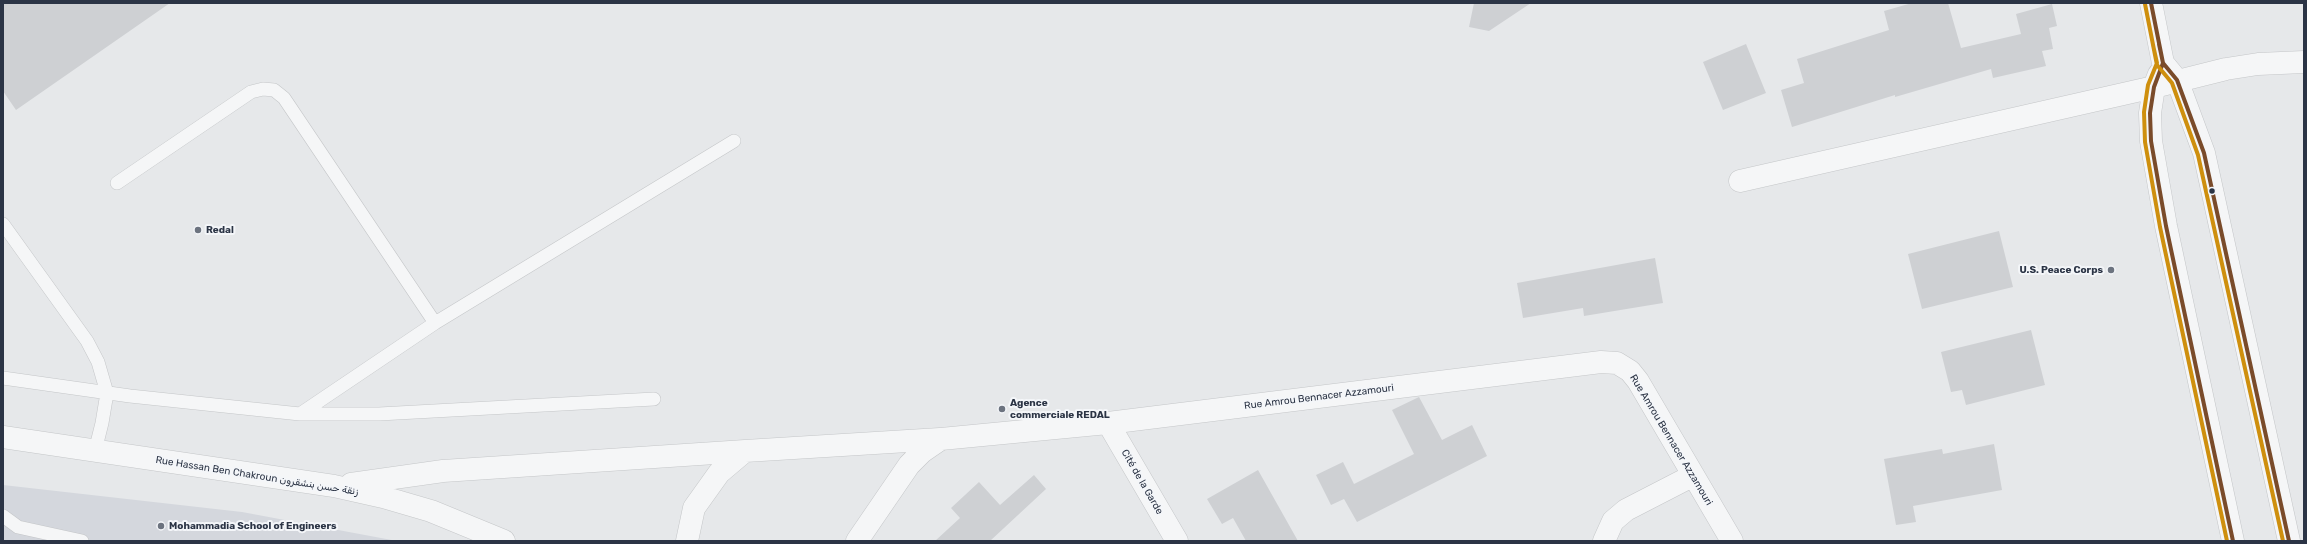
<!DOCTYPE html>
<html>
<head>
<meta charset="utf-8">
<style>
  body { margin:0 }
  #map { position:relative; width:2307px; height:544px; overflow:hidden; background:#e6e8ea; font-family:Rubik,sans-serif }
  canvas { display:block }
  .frame { position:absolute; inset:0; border:4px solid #2b3445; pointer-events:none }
</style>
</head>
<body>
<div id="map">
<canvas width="2307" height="544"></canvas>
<div class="frame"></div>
</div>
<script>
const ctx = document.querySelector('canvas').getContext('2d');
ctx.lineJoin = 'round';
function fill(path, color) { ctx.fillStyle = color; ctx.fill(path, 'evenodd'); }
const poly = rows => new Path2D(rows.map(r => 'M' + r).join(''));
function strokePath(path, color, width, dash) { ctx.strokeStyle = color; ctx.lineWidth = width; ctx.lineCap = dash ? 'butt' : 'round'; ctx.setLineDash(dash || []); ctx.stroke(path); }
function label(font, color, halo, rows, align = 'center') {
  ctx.font = font + ' Rubik,Cairo,sans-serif'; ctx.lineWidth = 4; ctx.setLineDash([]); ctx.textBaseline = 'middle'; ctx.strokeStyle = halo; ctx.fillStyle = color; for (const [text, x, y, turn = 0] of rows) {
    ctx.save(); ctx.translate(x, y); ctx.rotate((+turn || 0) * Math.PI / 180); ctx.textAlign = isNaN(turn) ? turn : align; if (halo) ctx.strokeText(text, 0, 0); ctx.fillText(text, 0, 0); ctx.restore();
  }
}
fill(poly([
  [3,485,242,512,397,541,3,541]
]), '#d4d7dd');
fill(poly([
  [3,3,170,3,16,110,3,91],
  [1474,3,1531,3,1489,31,1469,27],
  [1912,3,1948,3,1961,48,2021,34,2016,14,2052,4,2057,26,2049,28,2053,49,2042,51,2046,66,1993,78,1991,69,1895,97,1895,95,1792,127,1781,90,1804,83,1797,59,1889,30,1884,11],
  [1746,44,1766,93,1723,110,1703,62],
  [1999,231,2013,287,1922,309,1908,254],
  [1655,258,1663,303,1584,316,1583,308,1523,318,1517,283],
  [2031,330,2045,385,1966,405,1962,390,1951,392,1941,352],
  [1419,397,1442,440,1472,425,1487,456,1357,522,1344,499,1331,505,1316,475,1343,462,1354,484,1414,454,1392,410],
  [1994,444,2002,490,1913,506,1916,522,1896,525,1884,459,1942,449,1943,454],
  [1258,470,1298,541,1246,541,1233,518,1222,524,1207,499],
  [1034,475,1046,489,990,541,935,541,960,518,951,508,979,482,1000,505]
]), '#ced0d3');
const lane = poly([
  [117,183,251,92,263,89,274,90,284,98,435,323],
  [3,224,87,341,98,362,107,393,102,423,95,451],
  [3,378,130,396,300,414,379,414,654,399],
  [300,414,435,323,734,141],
  [3,516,18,527,82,541]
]);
const street = poly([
  [2151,3,2163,63,2177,80,2204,153,2289,541],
  [2159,74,2154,87,2150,113,2151,141,2166,226,2233,541],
  [1740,181,2154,87,2226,69,2258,64,2304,62],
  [1108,423,1177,541],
  [3,437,334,486,383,497,431,511,504,541],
  [351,484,443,471,745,451],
  [687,541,694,508,719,473,745,451,940,439],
  [857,541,909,465,922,452,941,439,1108,423,1601,362,1617,363,1630,371,1638,381,1732,541],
  [1604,541,1613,521,1626,510,1692,476]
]);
strokePath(lane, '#c4c6c8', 14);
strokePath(street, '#c4c6c8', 23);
strokePath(lane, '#f5f6f7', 13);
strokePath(street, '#f5f6f7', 22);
strokePath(poly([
  [2151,3,2163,63,2177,80,2204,153,2289,541],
  [2159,44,2163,63,2154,87,2150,113,2151,141,2166,226,2233,541]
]), '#7a4b2a', 4);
strokePath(poly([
  [2145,4,2157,65,2172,83,2198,155,2283,541],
  [2153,45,2157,63,2148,85,2144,112,2145,142,2160,227,2227,541]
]), '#ce8f0e', 4);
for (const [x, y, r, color] of [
  [2212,191,3.5,"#2b3445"],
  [198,230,4,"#6c737f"],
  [2111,270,4,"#6c737f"],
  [1002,409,4,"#6c737f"],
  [161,526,4,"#6c737f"]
]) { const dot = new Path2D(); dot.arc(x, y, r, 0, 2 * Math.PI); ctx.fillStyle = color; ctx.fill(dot); strokePath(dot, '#f4f6f9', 1.5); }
label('bold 10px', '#2b3445', '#f4f6f9', [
  ["Redal",206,230],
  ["U.S. Peace Corps",2103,270,"right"],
  ["Agence",1010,403],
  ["commerciale REDAL",1010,415],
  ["Mohammadia School of Engineers",169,526]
], 'left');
label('10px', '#2b3445', '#f4f6f9', [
  ["Rue Amrou Bennacer Azzamouri",1319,397,-7],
  ["Rue Amrou Bennacer Azzamouri",1671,440,59],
  ["Rue Hassan Ben Chakroun زنقة حسن بنشقرون",257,476,9],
  ["Cité de la Garde",1142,482,60]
]);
</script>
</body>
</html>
